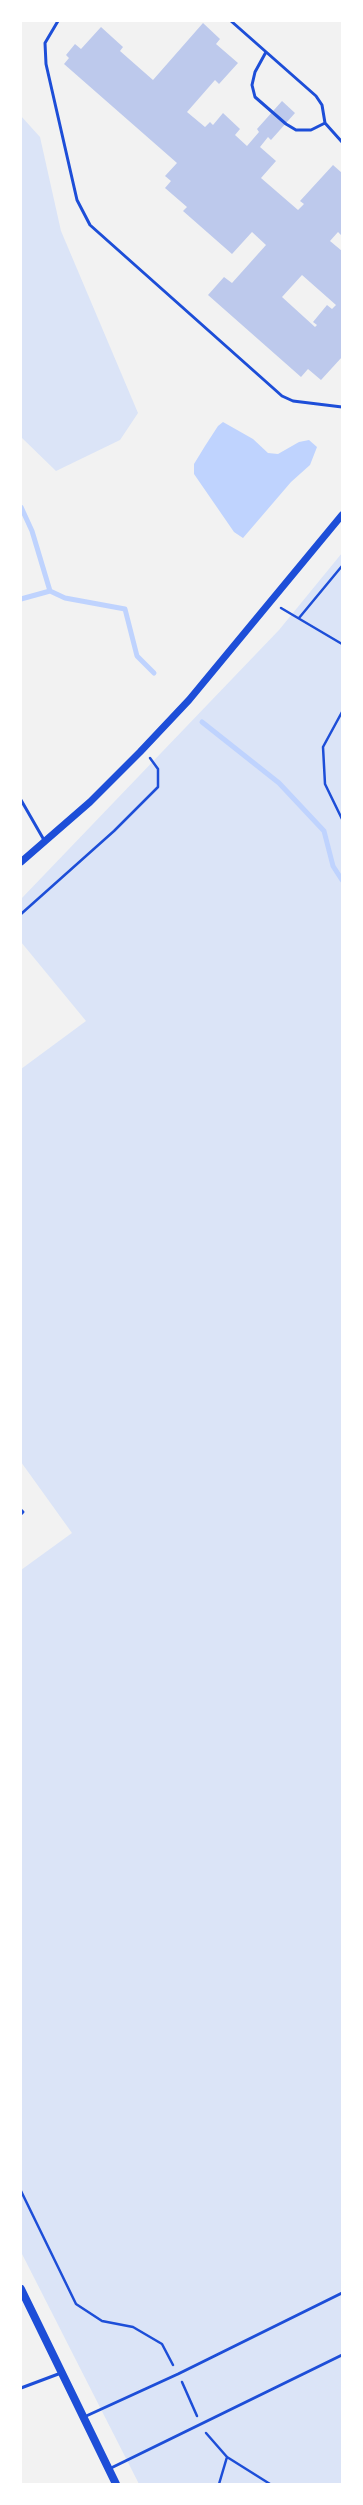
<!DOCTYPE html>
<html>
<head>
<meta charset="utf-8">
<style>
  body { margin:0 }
  #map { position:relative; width:363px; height:2505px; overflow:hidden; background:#f2f2f2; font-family:Manrope,sans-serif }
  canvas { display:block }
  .frame { position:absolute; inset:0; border:22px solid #fff; pointer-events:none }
</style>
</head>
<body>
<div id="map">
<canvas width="363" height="2505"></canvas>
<div class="frame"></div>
</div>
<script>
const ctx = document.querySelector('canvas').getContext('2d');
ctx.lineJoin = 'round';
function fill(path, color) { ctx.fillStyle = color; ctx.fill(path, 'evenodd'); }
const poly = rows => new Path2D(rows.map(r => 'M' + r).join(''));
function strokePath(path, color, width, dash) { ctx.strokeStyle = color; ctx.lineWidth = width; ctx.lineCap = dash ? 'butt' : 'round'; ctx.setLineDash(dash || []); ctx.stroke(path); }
fill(poly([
  [21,116,40,137,61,231,138,413,120,440,56,471,21,437],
  [342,553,342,2484,139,2484,21,2252,21,1570,72,1533,21,1462,21,1069,86,1021,21,942,21,899,279,630]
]), '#dbe4f7');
fill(poly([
  [223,422,253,439,268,453,278,454,299,442,309,440,317,447,310,465,291,482,243,538,234,532,194,474,194,464,205,446,218,426]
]), '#bfd3fe');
strokePath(poly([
  [21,507,32,531,50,591,65,598,125,609,137,656,154,673],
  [21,599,50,591],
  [202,722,279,783,324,831,333,866,342,880]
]), '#bfd3fe', 5);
fill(poly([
  [203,23,220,39,216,44,238,63,219,84,215,80,187,112,205,127,210,122,213,125,223,113,240,129,235,135,247,146,259,132,257,129,282,101,295,113,271,140,268,137,260,147,276,161,261,178,298,210,304,204,300,201,333,165,342,173,342,233,341,235,338,232,330,241,342,251,342,357,321,380,308,369,301,377,208,295,224,277,232,283,266,245,252,232,232,254,183,211,187,207,165,188,171,181,165,176,177,163,64,64,69,58,66,55,75,44,81,49,101,27,123,47,120,51,153,80],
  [302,275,336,305,332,309,327,305,313,322,317,325,315,327,282,297]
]), '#bdc9ec');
strokePath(poly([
  [281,608,342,644],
  [299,618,342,566],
  [342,712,323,747,325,784,342,819],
  [21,914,114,831,158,787,158,769,150,758],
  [21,2191,76,2304,102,2321,133,2327,162,2344,173,2365],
  [182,2382,197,2416],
  [206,2433,227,2457,270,2484],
  [219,2484,227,2457]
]), '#1d4ed8', 2.5);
strokePath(poly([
  [58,21,45,43,46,64,77,200,90,225,282,396,293,401,342,407],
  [231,21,316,96,322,105,325,123,342,142],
  [266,52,255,72,252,85,255,97,286,124,296,130,311,130,325,123],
  [21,800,44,840],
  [21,1510,23,1512,21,1514],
  [21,2388,61,2373],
  [84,2417,178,2374,342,2293],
  [109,2469,342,2355]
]), '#1d4ed8', 3);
strokePath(poly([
  [21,862,90,802,140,752,189,700,342,515]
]), '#1d4ed8', 7);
strokePath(poly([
  [21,2289,116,2484]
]), '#1d4ed8', 8);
</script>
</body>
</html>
